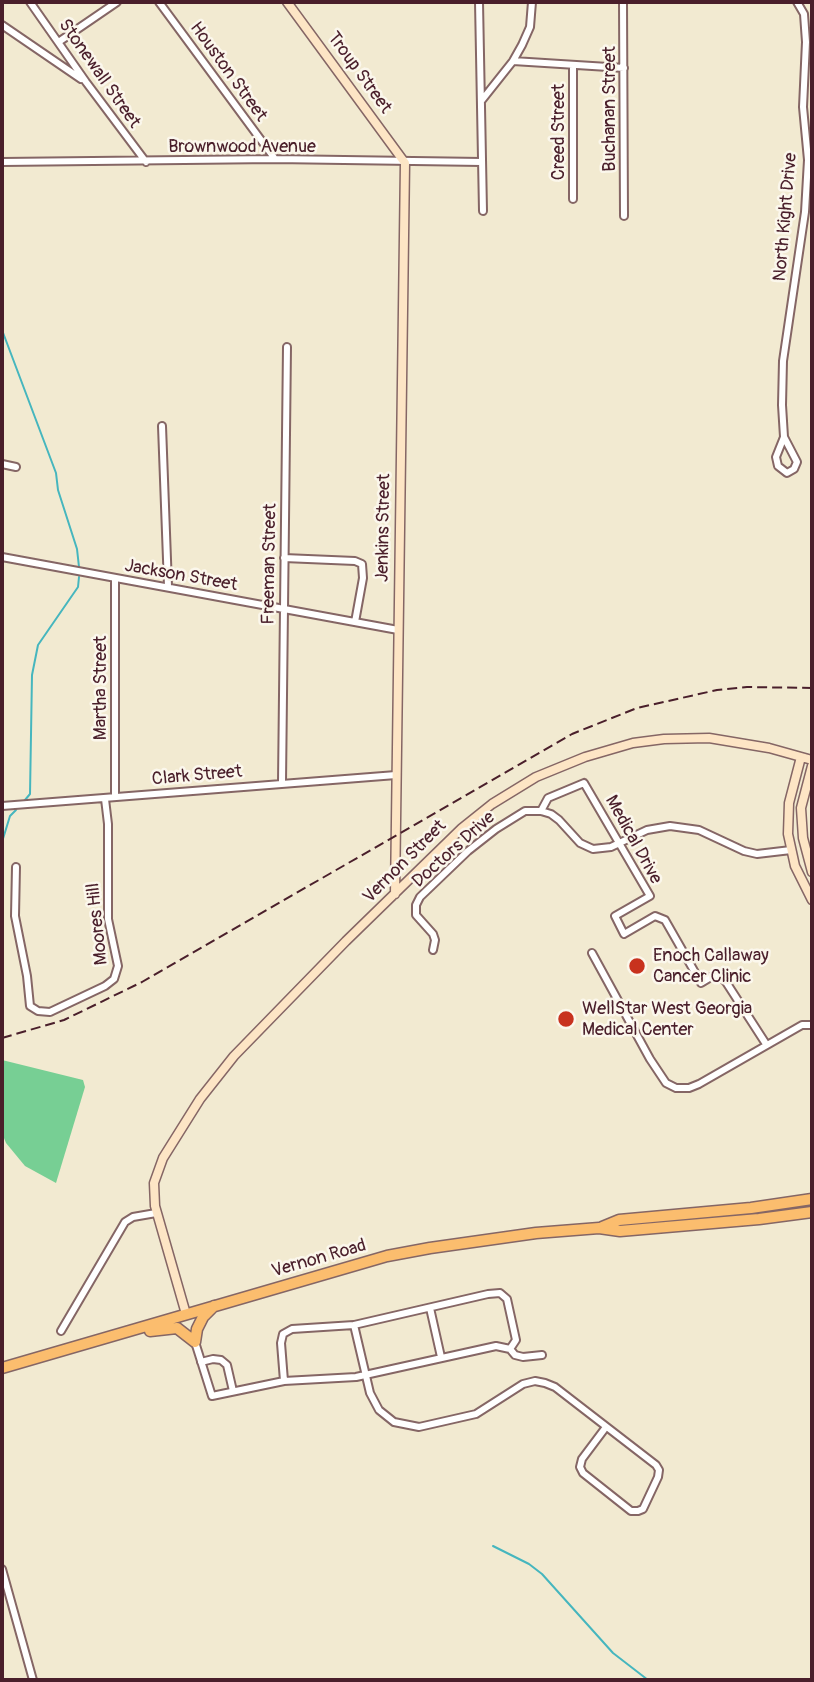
<!DOCTYPE html>
<html>
<head>
<meta charset="utf-8">
<style>
  body { margin:0 }
  #map { position:relative; width:814px; height:1682px; overflow:hidden; background:#f2ead1; font-family:Pangolin,sans-serif }
  canvas { display:block }
  .frame { position:absolute; inset:0; border:4px solid #4a1f2b; pointer-events:none }
</style>
</head>
<body>
<div id="map">
<canvas width="814" height="1682"></canvas>
<div class="frame"></div>
</div>
<script>
const ctx = document.querySelector('canvas').getContext('2d');
ctx.lineJoin = 'round';
function fill(path, color) { ctx.fillStyle = color; ctx.fill(path, 'evenodd'); }
const poly = rows => new Path2D(rows.map(r => 'M' + r).join(''));
function strokePath(path, color, width, dash) { ctx.strokeStyle = color; ctx.lineWidth = width; ctx.lineCap = dash ? 'butt' : 'round'; ctx.setLineDash(dash || []); ctx.stroke(path); }
function label(font, color, halo, rows, align = 'center') {
  ctx.font = font + ' Pangolin,sans-serif'; ctx.lineWidth = 5; ctx.setLineDash([]); ctx.textBaseline = 'middle'; ctx.strokeStyle = halo; ctx.fillStyle = color; for (const [text, x, y, turn = 0] of rows) {
    ctx.save(); ctx.translate(x, y); ctx.rotate((+turn || 0) * Math.PI / 180); ctx.textAlign = isNaN(turn) ? turn : align; if (halo) ctx.strokeText(text, 0, 0); ctx.fillText(text, 0, 0); ctx.restore();
  }
}
fill(poly([
  [2,1060,83,1080,85,1087,56,1183,25,1166,6,1143,2,1133]
]), '#77cf94');
strokePath(poly([
  [2,330,56,473,58,490,77,549,79,567],
  [25,800,30,794,32,675,38,645,78,587,79,577],
  [2,842,10,816,16,810],
  [493,1546,529,1564,542,1574,613,1653,648,1680]
]), '#46b6be', 2);
const street = poly([
  [30,2,86,82,146,162],
  [159,2,275,159],
  [479,2,483,211],
  [623,2,624,216],
  [2,25,81,79],
  [60,41,117,2],
  [513,61,624,68],
  [573,65,573,199],
  [482,100,513,61,522,45,530,27,532,2],
  [2,162,275,159,482,162],
  [162,426,168,586],
  [784,437,776,457,778,466,787,473,794,469,797,462,784,437,782,405,783,361,805,212,808,160,803,107,806,42,804,14,797,2],
  [2,464,16,467],
  [2,557,398,630],
  [284,558,355,561,362,564,363,578,355,622],
  [282,782,287,347],
  [115,797,115,579],
  [2,806,396,775],
  [541,811,548,798,584,783,650,896,615,916,624,934,655,916,665,920,701,983,711,977,720,976,726,982,766,1044],
  [16,867,15,916,27,976,30,1006,38,1011,50,1012,105,986,114,979,118,966,108,919,108,824,105,799],
  [433,950,435,940,433,934,416,915,416,905,420,897,468,851,496,829,525,811,541,811,551,814,559,820,580,843,593,849,611,847,647,830,670,826,699,830,744,851,757,854,791,850],
  [592,953,650,1059,666,1083,676,1088,689,1088,699,1084,802,1025,812,1025],
  [430,1308,441,1357],
  [354,1325,370,1393,379,1410,394,1422,419,1427,476,1414,523,1384,535,1381,545,1383,555,1387,656,1465,659,1470,658,1477,643,1509,638,1511,631,1511,583,1473,580,1467,582,1459,606,1427],
  [61,1331,125,1222,133,1217,156,1213],
  [195,1342,212,1396,284,1381,356,1377,496,1346,510,1349,515,1355,523,1357,542,1355],
  [201,1362,213,1359,221,1360,227,1365,233,1391],
  [284,1381,281,1343,283,1334,292,1329,354,1325,488,1294,500,1293,507,1299,516,1340,510,1349],
  [2,1569,33,1680]
]);
const secondary = poly([
  [287,2,405,163,395,894],
  [801,757,789,803,788,834,795,866,812,900],
  [812,766,801,808,803,838,812,872],
  [186,1314,155,1206,154,1183,163,1158,200,1099,234,1056,346,941,462,828,492,804,536,777,585,757,633,743,664,739,709,738,769,748,812,760]
]);
const primary = poly([
  [602,1227,619,1220,751,1208,812,1199],
  [150,1331,177,1328,195,1342],
  [195,1342,197,1329,203,1317,214,1306],
  [2,1368,387,1256,430,1248,536,1233,599,1228,620,1231,759,1219,812,1212]
]);
strokePath(street, '#856665', 10);
strokePath(secondary, '#856665', 11);
strokePath(primary, '#856665', 13);
strokePath(street, '#fff', 6);
strokePath(secondary, '#fde5c5', 8);
strokePath(primary, '#fbbd6e', 10);
strokePath(poly([
  [2,1038,64,1020,142,982,572,734,637,708,717,690,747,687,812,688]
]), '#4a1f2b', 2, [10, 5]);
for (const [x, y, r, color] of [
  [637,966,9,"#c8321e"],
  [566,1019,9,"#c8321e"]
]) { const dot = new Path2D(); dot.arc(x, y, r, 0, 2 * Math.PI); ctx.fillStyle = color; ctx.fill(dot); strokePath(dot, '#fbf7ec', 2.5); }
label('18px', '#4a1f2b', '#fbf7ec', [
  ["Houston Street",228,72,54],
  ["Troup Street",359,73,54],
  ["Stonewall Street",99,74,55],
  ["Buchanan Street",610,109,-90],
  ["Creed Street",559,132,-90],
  ["Brownwood Avenue",242,147],
  ["North Kight Drive",786,217,-85],
  ["Jenkins Street",384,528,-89],
  ["Freeman Street",270,564,-89],
  ["Jackson Street",181,576,10],
  ["Martha Street",101,688,-90],
  ["Clark Street",197,776,-5],
  ["Medical Drive",633,840,61],
  ["Doctors Drive",454,850,-42],
  ["Vernon Street",405,862,-45],
  ["Moores Hill",98,924,-96],
  ["Vernon Road",319,1259,-16]
]);
label('18px', '#4a1f2b', '#fbf7ec', [
  ["Enoch Callaway",653,956],
  ["Cancer Clinic",653,977],
  ["WellStar West Georgia",582,1009],
  ["Medical Center",582,1030]
], 'left');
</script>
</body>
</html>
